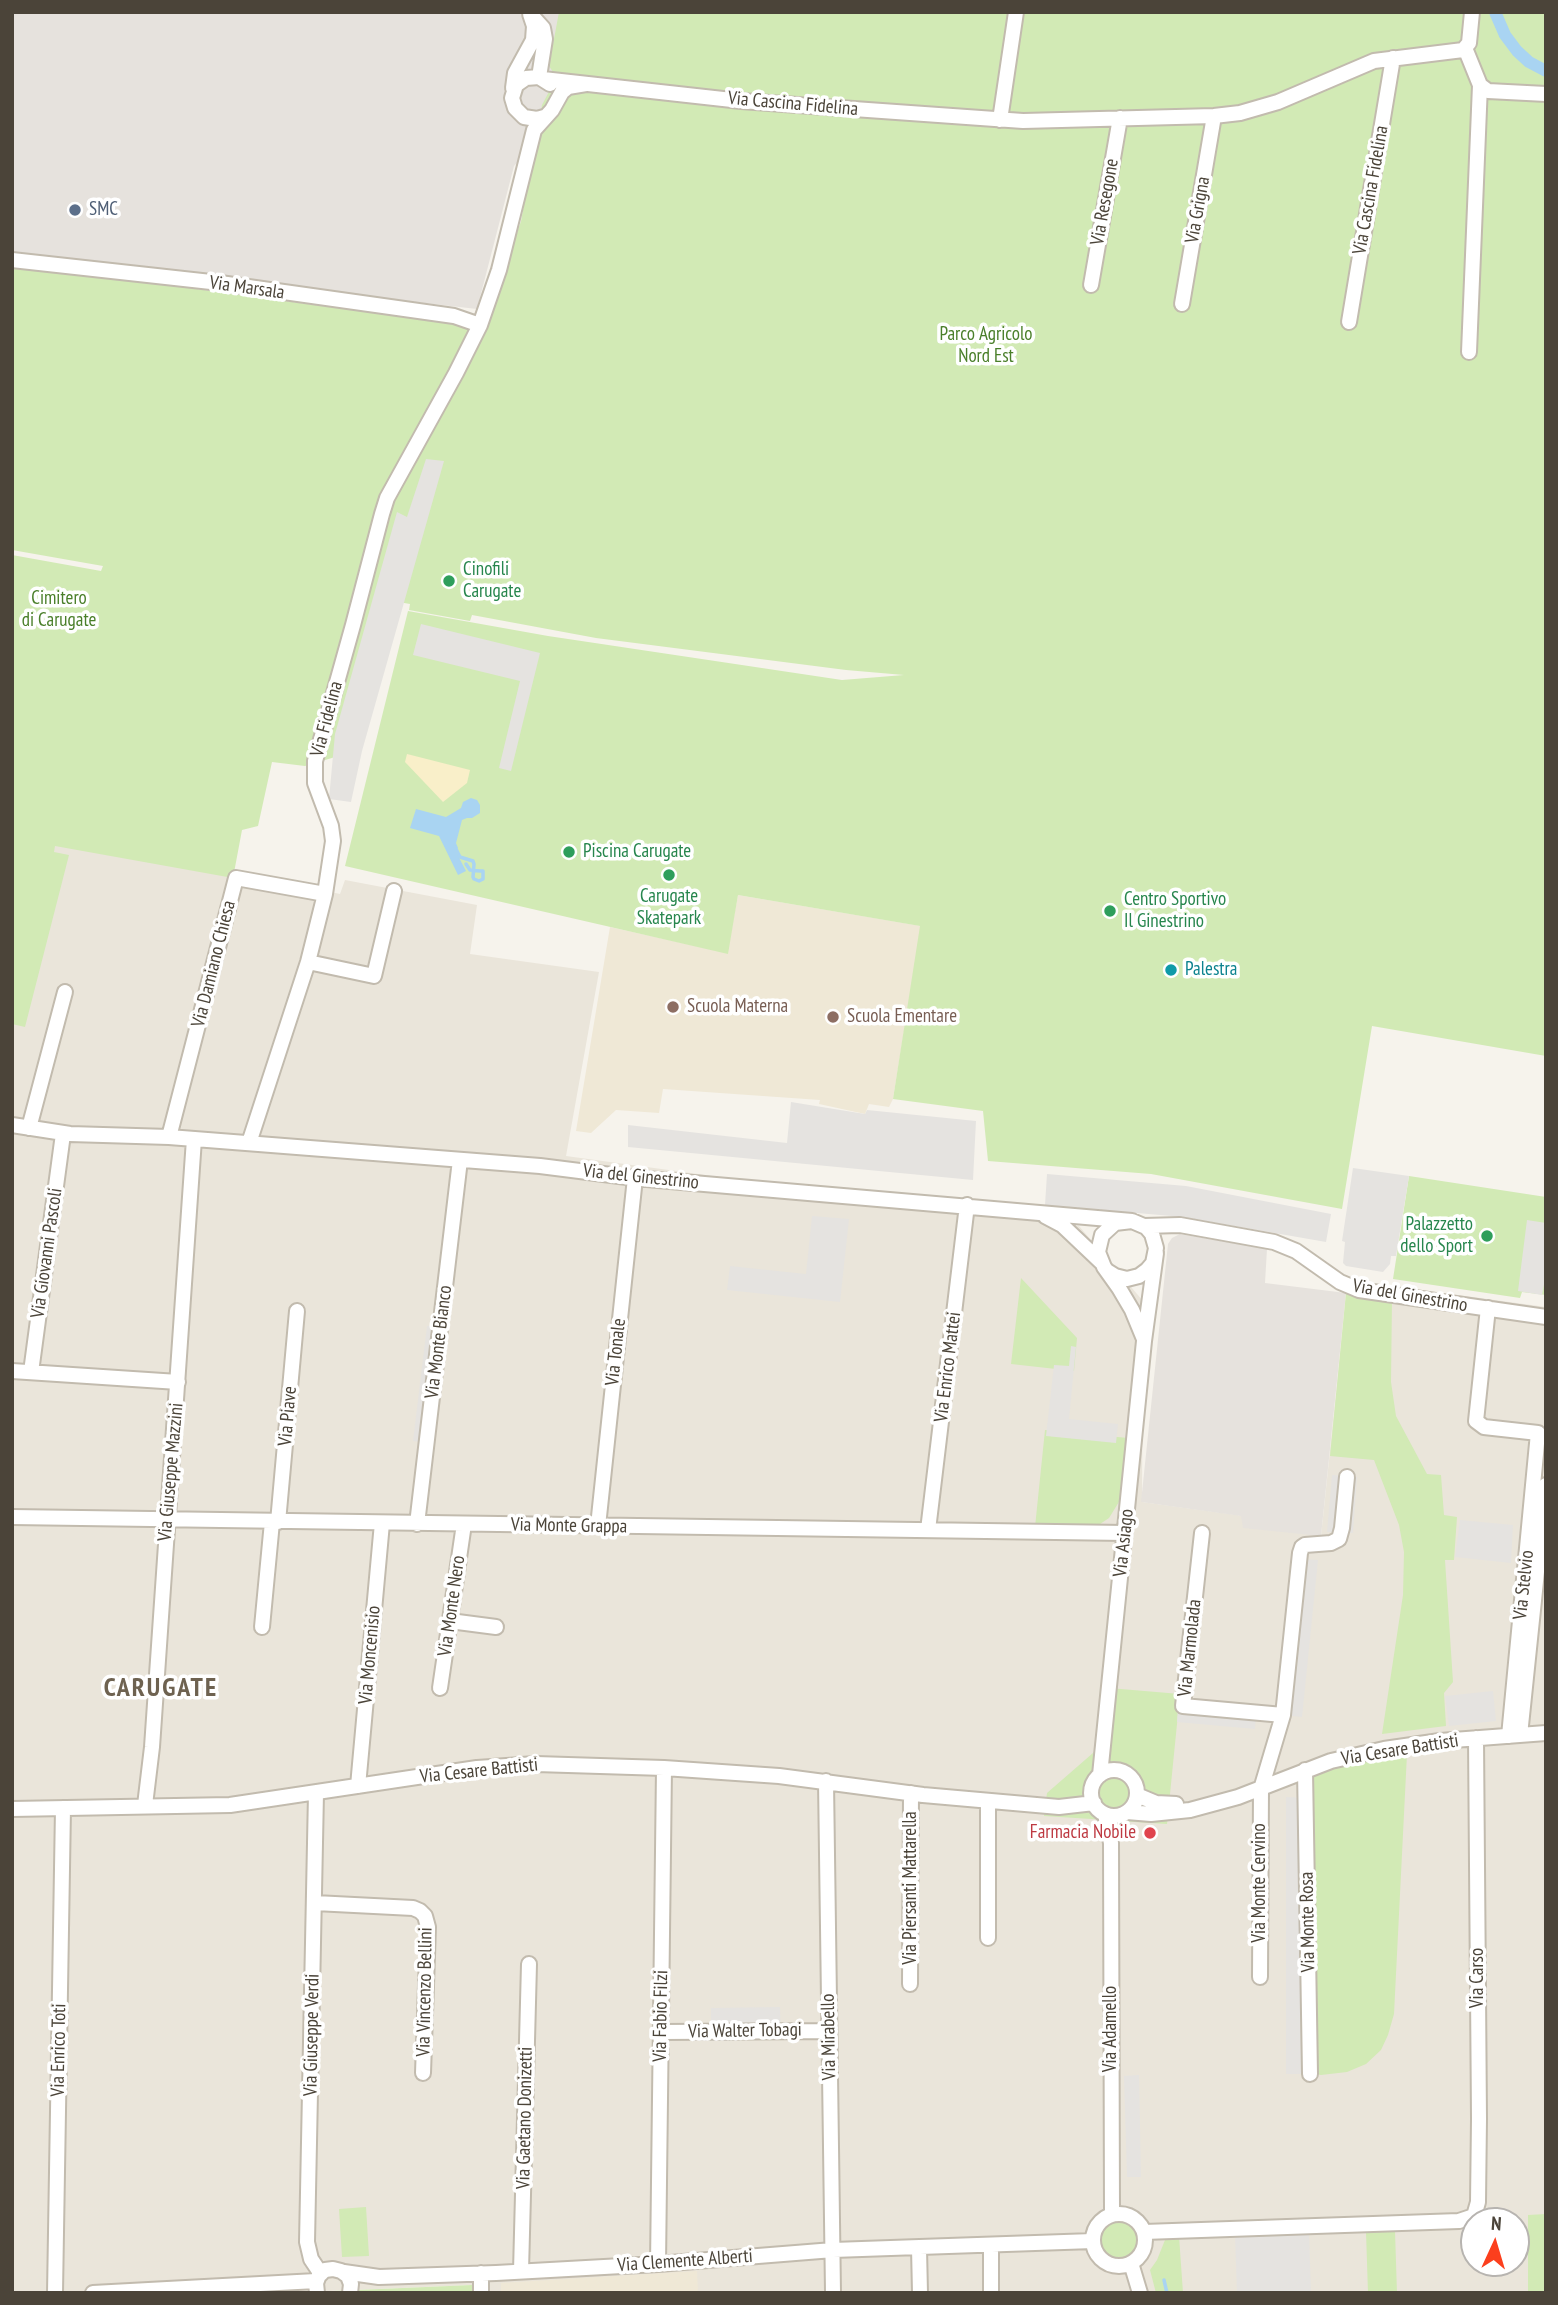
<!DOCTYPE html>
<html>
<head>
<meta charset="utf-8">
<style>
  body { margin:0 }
  #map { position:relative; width:1558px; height:2305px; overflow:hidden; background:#f6f3ec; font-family:"PT Sans Narrow",sans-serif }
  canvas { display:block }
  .frame { position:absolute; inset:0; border:14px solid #4b4439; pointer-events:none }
  .north { position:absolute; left:1460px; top:2207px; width:70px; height:70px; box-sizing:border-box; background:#fff; border:2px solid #b7b4b0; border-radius:50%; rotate:4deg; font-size:19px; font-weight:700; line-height:28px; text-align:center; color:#4b4439 }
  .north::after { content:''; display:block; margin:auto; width:24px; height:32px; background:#fc3f1d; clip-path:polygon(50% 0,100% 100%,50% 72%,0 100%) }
</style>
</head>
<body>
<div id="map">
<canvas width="1558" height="2305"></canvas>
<div class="frame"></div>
<div class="north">N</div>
</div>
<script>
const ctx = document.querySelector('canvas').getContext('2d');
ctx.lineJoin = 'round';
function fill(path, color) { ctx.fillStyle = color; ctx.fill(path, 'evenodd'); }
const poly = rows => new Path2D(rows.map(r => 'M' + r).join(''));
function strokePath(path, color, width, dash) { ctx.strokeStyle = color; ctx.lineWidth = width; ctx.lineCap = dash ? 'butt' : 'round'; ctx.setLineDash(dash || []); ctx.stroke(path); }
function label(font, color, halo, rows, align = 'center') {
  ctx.font = font + ' "PT Sans Narrow",sans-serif'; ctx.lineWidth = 7; ctx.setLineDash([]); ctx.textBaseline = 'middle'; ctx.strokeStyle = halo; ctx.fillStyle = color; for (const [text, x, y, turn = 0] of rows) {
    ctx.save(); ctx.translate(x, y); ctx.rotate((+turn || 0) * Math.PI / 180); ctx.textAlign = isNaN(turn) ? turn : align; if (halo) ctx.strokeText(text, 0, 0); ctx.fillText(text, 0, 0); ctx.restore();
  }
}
fill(poly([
  [12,832,242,873,340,894,345,880,477,905,470,954,599,972,566,1156,1079,1226,1143,1301,1142,1502,1244,1516,1321,1536,1348,1280,1546,1307,1546,2224,1533,2293,472,2293,472,2285,283,2293,12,2293],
  [1474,2221,1516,2221,1516,2263,1474,2263]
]), '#eae5da');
fill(poly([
  [12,12,607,12,598,78,514,166,477,309,12,256],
  [1180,1234,1267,1249,1265,1283,1346,1293,1321,1536,1243,1528,1241,1516,1141,1502,1168,1244,1172,1238]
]), '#e6e2dd');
fill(poly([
  [738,895,921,926,893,1099,889,1107,869,1104,865,1114,819,1104,820,1100,663,1089,659,1113,616,1110,591,1133,576,1131,610,927,727,953],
  [697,2271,698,2293,501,2293,501,2283]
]), '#efe8d6');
fill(poly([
  [559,12,1546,12,1546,1056,1372,1026,1342,1209,1151,1174,988,1161,983,1111,893,1099,920,926,738,895,728,954,345,866,408,611,548,636,842,680,904,675,846,670,596,638,472,615,470,621,409,610,410,604,387,600,342,755,305,766,272,762,258,826,242,830,233,878,55,846,54,852,69,855,25,1027,12,1024,12,555,101,571,103,566,12,550,12,264,485,328,521,221,542,105,553,84,553,72,549,66],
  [1409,1176,1546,1197,1546,1295,1522,1292,1520,1298,1393,1279],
  [1021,1278,1077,1338,1074,1371,1011,1364],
  [1346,1293,1392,1299,1391,1382,1396,1416,1427,1474,1441,1475,1444,1515,1457,1517,1454,1560,1445,1560,1453,1682,1444,1693,1446,1726,1382,1734,1403,1595,1404,1552,1399,1525,1374,1460,1330,1456],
  [1045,1430,1128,1438,1122,1497,1109,1518,1100,1524,1096,1526,1035,1527],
  [1109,1688,1180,1694,1167,1824,1118,1821,1111,1842,1107,1820,1044,1816,1047,1793,1093,1753,1104,1737],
  [1407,1754,1394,2014,1388,2035,1381,2050,1366,2064,1347,2072,1321,2075,1310,2073,1310,1774,1344,1764],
  [366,2207,369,2256,342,2257,339,2209],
  [1546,2214,1546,2293,1528,2293,1528,2215],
  '1101 2240a18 18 0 1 1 36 0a18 18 0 1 1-36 0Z',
  [1395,2231,1397,2293,1368,2293,1366,2232],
  [1179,2236,1183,2293,1156,2293,1150,2270,1157,2260,1165,2240],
  [472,2285,472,2293,310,2293,310,2292]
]), '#d2eab5');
fill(poly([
  [407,754,470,770,467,783,443,802,405,762]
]), '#f9efc9');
fill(poly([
  [426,459,444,461,362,751,351,802,329,799,335,734,397,512,407,517],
  [421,624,540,653,511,771,499,768,520,681,413,655],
  [791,1102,865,1114,867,1110,976,1121,973,1180,628,1147,628,1125,787,1143],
  [1353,1168,1409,1176,1396,1256,1391,1256,1390,1264,1383,1272,1346,1266,1343,1263,1345,1242,1342,1241],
  [1047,1174,1186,1186,1331,1214,1326,1242,1183,1217,1045,1205],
  [812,1216,849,1219,840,1302,727,1290,730,1266,806,1274],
  [1527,1220,1546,1223,1546,1274,1542,1295,1518,1291],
  [427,1326,434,1326,420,1442,413,1441],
  [1071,1346,1076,1347,1069,1419,1118,1424,1116,1443,1046,1436,1054,1365,1069,1366],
  [1332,1475,1357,1477,1353,1533,1327,1532],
  [1460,1520,1513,1525,1511,1563,1455,1557],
  [1299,1559,1318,1560,1302,1717,1283,1715],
  [1493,1691,1496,1721,1449,1726,1445,1696],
  [1178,1706,1256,1713,1255,1729,1177,1722],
  [1286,1797,1306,1798,1310,2074,1286,2074],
  [780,2007,781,2039,711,2041,711,2008],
  [1139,2075,1141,2177,1127,2177,1124,2076],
  [1309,2233,1311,2293,1237,2293,1235,2235]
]), '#e5e3e0');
fill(poly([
  [471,798,477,800,480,805,480,813,472,818,467,818,462,820,456,843,458,848,455,850,466,871,458,875,439,836,410,828,416,809,446,817,461,808,463,802]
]), '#a9d4f2');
strokePath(poly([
  [455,847,460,857,473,861,474,864,473,877,474,879,479,881,483,879,483,871,480,871,470,870,466,864],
  [1164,2280,1167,2293]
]), '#a9d4f2', 3.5);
strokePath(poly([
  [1495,12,1505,35,1517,51,1529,62,1546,71]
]), '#a9d4f2', 12);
const minor = poly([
  [533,17,543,28,545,39,539,77],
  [1465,48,1480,85,1488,91,1546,94],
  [543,79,741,101,1023,121,1214,116,1240,113,1278,102,1374,61,1463,50,1469,43,1472,12],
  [513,88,515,73,533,40,534,26,530,14],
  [544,117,537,119,524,117,515,108,512,98,516,85,526,78,539,77,550,84],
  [1000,120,1016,12],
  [12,260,220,283,454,316,480,325],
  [1091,285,1120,118],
  [1182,304,1214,116],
  [1349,322,1393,58],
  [1469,352,1480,85],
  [308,962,374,976,394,891],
  [12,1125,70,1134,169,1137,540,1166,635,1178,1132,1221],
  [29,1128,65,992],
  [169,1137,236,878,325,894],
  [249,1143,308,962,325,894,333,841,331,826,315,783,315,761,353,625,382,514,387,498,456,373,480,325,499,270,534,130,552,110,562,92,568,87,586,84],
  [1045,1216,1062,1225,1101,1262],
  [1144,1226,1180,1225,1274,1242,1296,1251,1340,1282,1359,1290,1546,1317],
  [1107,1271,1115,1276,1127,1279,1139,1276,1147,1270,1153,1263,1156,1248,1152,1234,1146,1227,1132,1221,1115,1223,1102,1235,1098,1252,1104,1267,1119,1288,1132,1310,1144,1339],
  [1488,1308,1476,1421,1484,1427,1538,1433,1509,1736],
  [12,1371,178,1382],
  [31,1372,63,1134],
  [12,1517,1125,1533],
  [278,1522,297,1311],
  [417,1524,460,1160],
  [598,1526,635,1178],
  [928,1530,967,1205],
  [1202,1533,1183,1706,1283,1715],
  [450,1621,496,1627],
  [262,1627,272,1522],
  [440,1688,464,1524],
  [1520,1735,1546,1485],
  [1305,1770,1310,2074],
  '1091 1793a23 23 0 1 1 46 0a23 23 0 1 1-46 0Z',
  [1100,1775,1144,1341,1156,1253],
  [826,1781,833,2293],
  [358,1786,382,1523],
  [316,1793,307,2242,311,2259,321,2274],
  [1137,1795,1156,1803,1176,1804],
  [988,1802,988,1938],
  [145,1805,152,1747,194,1139],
  [12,1809,230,1805,477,1768,536,1764,664,1768,779,1776,923,1795,1059,1807,1094,1803],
  [1127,1812,1151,1814,1190,1810,1238,1797,1331,1761,1384,1749,1440,1741,1546,1733],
  [1105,1814,1111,1843,1112,2215],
  [315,1903,413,1908,420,1911,425,1916,428,1927,423,2073],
  [1260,1977,1261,1789,1283,1715,1300,1553,1302,1547,1305,1545,1331,1543,1339,1539,1342,1528,1347,1477],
  [910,1984,911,1793],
  [661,2032,829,2031],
  '1093 2240a26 26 0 1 1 52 0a26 26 0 1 1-52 0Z',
  [1144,2232,1459,2221,1474,2216,1478,2202,1479,2119,1476,1738],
  [991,2245,991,2293],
  [919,2248,920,2293],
  [1131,2263,1140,2293],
  [658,2264,664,1768],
  [521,2271,529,1964],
  [344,2272,379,2277,496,2273,658,2264,833,2250,1093,2241],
  [55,2293,63,1808],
  [93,2293,316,2281],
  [317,2293,316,2283,319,2275,325,2270,333,2269,341,2271,348,2276,351,2284,350,2293],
  [481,2293,481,2273]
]);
strokePath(minor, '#c2bbae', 18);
strokePath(minor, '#fff', 14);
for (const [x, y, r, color] of [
  [75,210,7,"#5c6f8a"],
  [449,581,7,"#2e9e5b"],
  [569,852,7,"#2e9e5b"],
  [669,875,7,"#2e9e5b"],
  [1110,911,7,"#2e9e5b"],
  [1171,970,7,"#0f9aa8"],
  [673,1007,7,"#8d6e63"],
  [833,1017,7,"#8d6e63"],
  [1487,1236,7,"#2e9e5b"],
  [1150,1833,7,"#e0444e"]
]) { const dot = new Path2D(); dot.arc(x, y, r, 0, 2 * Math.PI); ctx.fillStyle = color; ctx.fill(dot); strokePath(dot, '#fff', 2.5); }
label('19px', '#4b4439', '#fff', [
  ["Via Cascina Fidelina",793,104,5],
  ["Via Cascina Fidelina",1371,190,-80],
  ["Via Resegone",1105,202,-80],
  ["Via Grigna",1198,210,-80],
  ["Via Marsala",247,288,8],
  ["Via Fidelina",327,719,-75],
  ["Via Damiano Chiesa",214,964,-76],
  ["Via del Ginestrino",641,1177,6],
  ["Via Giovanni Pascoli",47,1253,-82],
  ["Via del Ginestrino",1410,1296,10],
  ["Via Monte Bianco",439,1342,-83],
  ["Via Tonale",616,1352,-84],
  ["Via Enrico Mattei",948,1367,-83],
  ["Via Piave",288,1416,-85],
  ["Via Giuseppe Mazzini",171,1472,-85],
  ["Via Monte Grappa",569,1526,1],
  ["Via Asiago",1124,1543,-84],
  ["Via Stelvio",1524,1585,-84],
  ["Via Monte Nero",452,1606,-82],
  ["Via Marmolada",1190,1648,-84],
  ["Via Moncenisio",370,1655,-85],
  ["Via Cesare Battisti",1400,1750,-9],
  ["Via Cesare Battisti",479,1771,-6],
  ["Via Monte Cervino",1260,1883,-90],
  ["Via Piersanti Mattarella",911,1888,-90],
  ["Via Monte Rosa",1308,1922,-91],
  ["Via Carso",1478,1978,-90],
  ["Via Vincenzo Bellini",425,1992,-89],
  ["Via Fabio Filzi",661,2016,-89],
  ["Via Adamello",1111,2029,-90],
  ["Via Walter Tobagi",745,2031,-1],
  ["Via Giuseppe Verdi",312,2035,-89],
  ["Via Mirabello",829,2037,-91],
  ["Via Enrico Toti",59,2050,-89],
  ["Via Gaetano Donizetti",525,2118,-89],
  ["Via Clemente Alberti",685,2261,-4]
]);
label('19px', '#4e5e75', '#fff', [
  ["SMC",89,210]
], 'left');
label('19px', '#4a7f2a', '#fff', [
  ["Parco Agricolo",986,335],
  ["Nord Est",986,357],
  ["Cimitero",59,599],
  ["di Carugate",59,621]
]);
label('19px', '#27864d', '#fff', [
  ["Cinofili",463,570],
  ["Carugate",463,592],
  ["Piscina Carugate",583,852],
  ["Carugate",669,897,"center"],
  ["Skatepark",669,919,"center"],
  ["Centro Sportivo",1124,900],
  ["Il Ginestrino",1124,922],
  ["Palazzetto",1473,1225,"right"],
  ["dello Sport",1473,1247,"right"]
], 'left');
label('19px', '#0d838f', '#fff', [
  ["Palestra",1185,970]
], 'left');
label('19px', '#785e54', '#fff', [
  ["Scuola Materna",687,1007],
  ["Scuola Ementare",847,1017]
], 'left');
label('19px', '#be3a42', '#fff', [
  ["Farmacia Nobile",1136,1833]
], 'right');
ctx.letterSpacing = '2px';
label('bold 26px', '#6e6250', '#fff', [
  ["CARUGATE",161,1689]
]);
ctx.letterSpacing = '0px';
</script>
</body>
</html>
